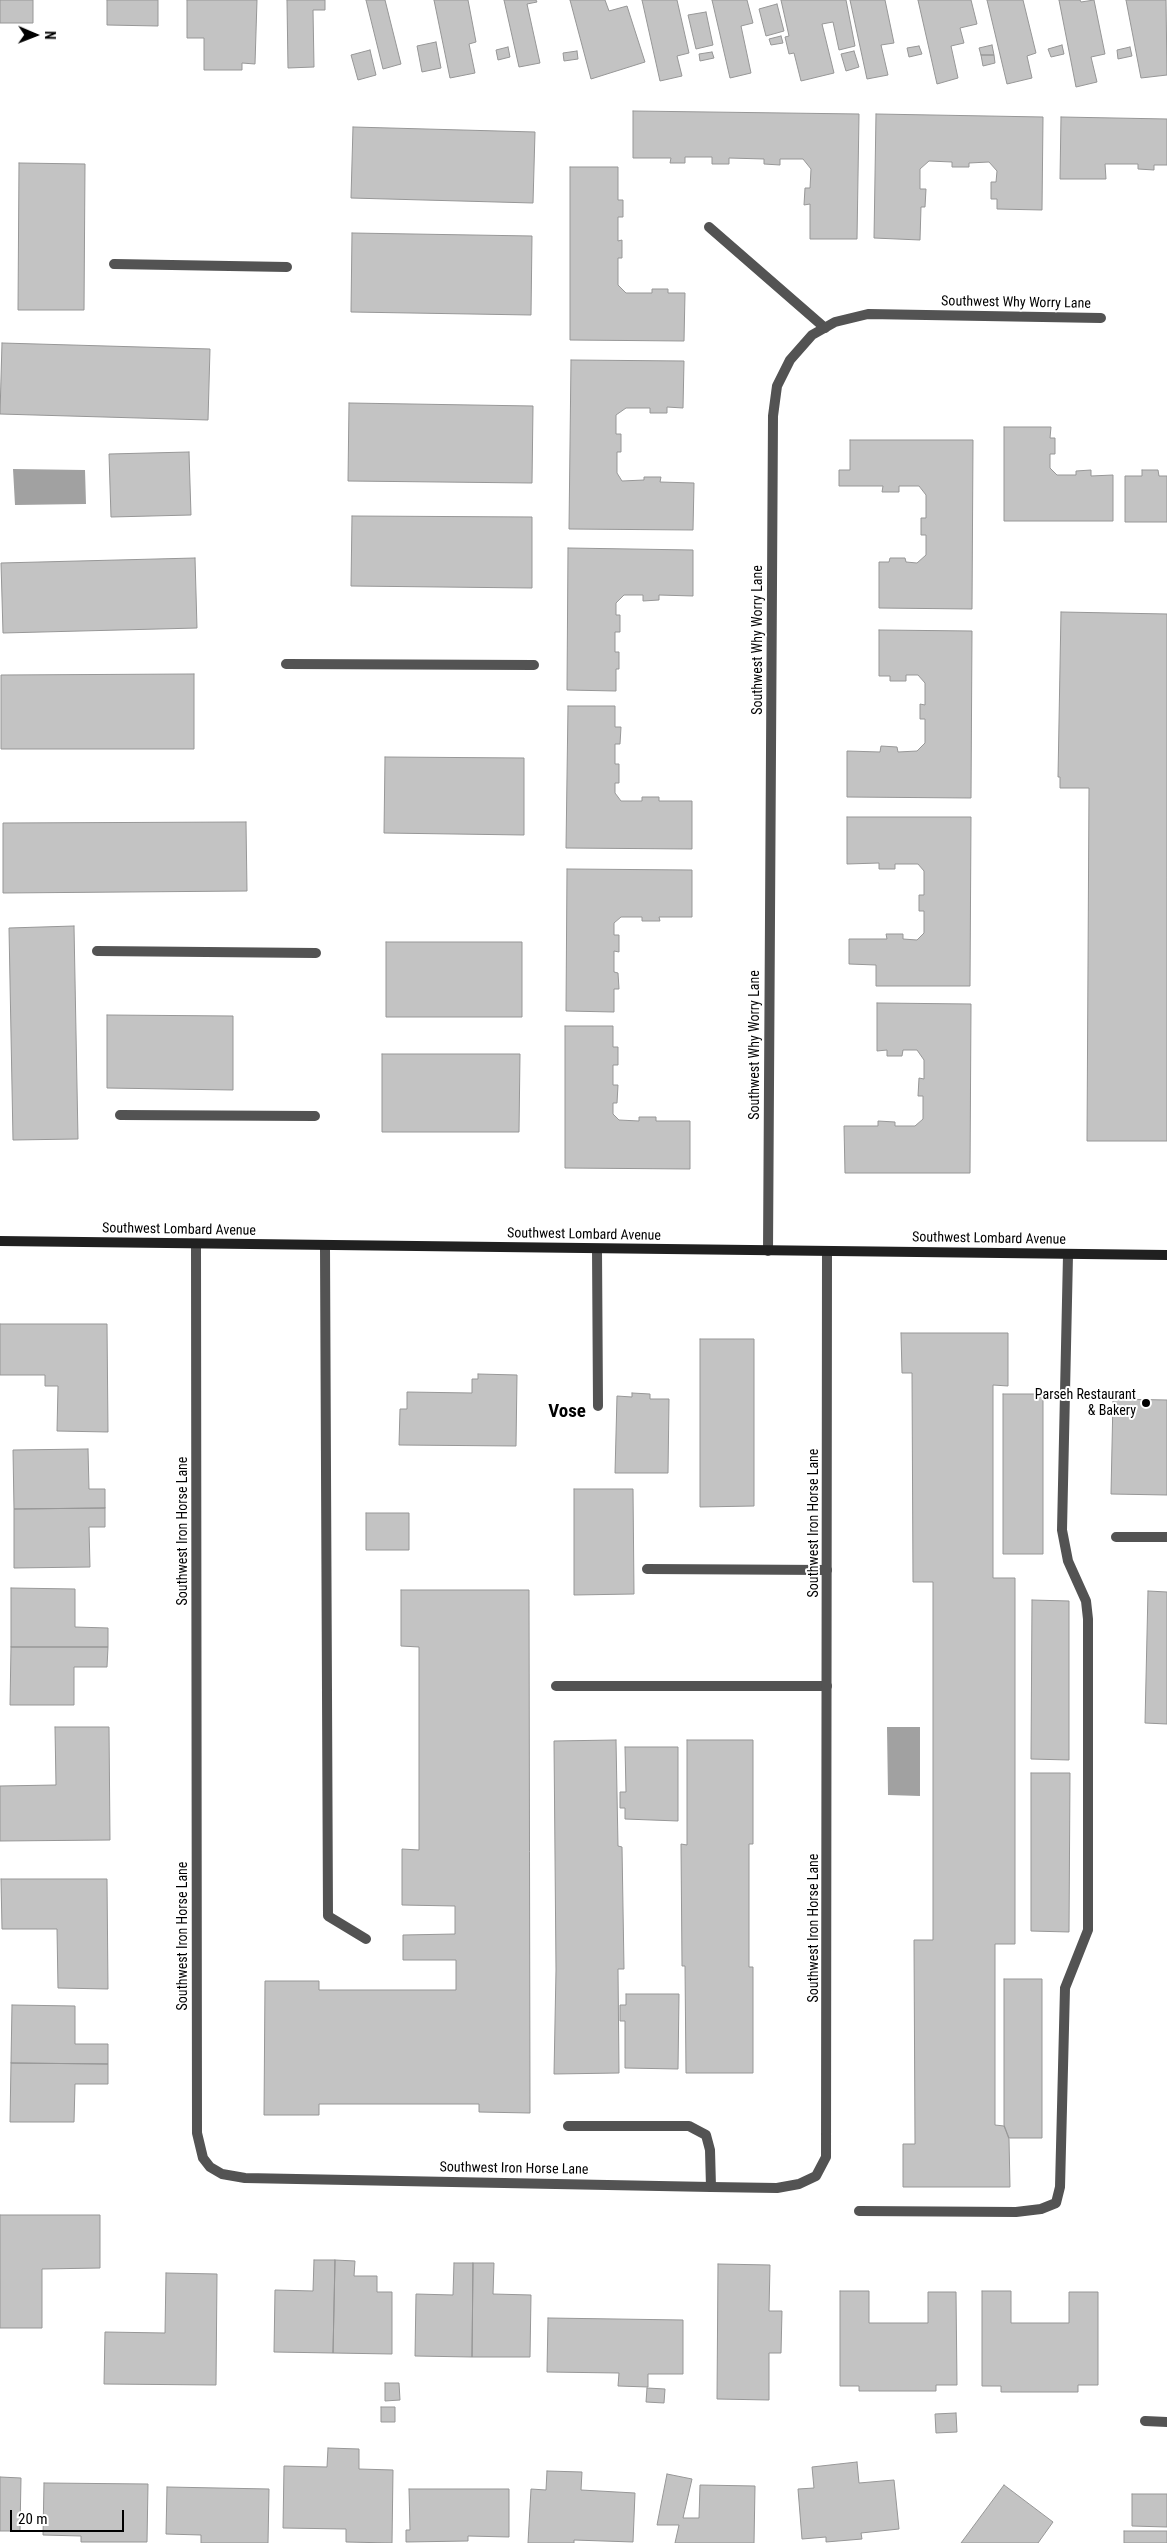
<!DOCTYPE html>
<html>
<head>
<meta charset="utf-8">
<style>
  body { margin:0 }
  #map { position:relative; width:1167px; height:2543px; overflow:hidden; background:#fff; font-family:"Roboto Condensed",sans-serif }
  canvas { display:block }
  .north { position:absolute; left:10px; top:10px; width:50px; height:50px; -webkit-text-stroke:4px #fff; paint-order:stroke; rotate:91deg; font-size:14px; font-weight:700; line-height:20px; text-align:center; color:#000 }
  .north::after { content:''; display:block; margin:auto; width:18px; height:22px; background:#000; clip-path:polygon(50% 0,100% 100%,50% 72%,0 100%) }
  .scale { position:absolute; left:10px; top:2510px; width:114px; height:22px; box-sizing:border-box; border:2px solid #000; border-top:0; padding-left:6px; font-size:15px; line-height:18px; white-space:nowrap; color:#000; -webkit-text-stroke:4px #fff; paint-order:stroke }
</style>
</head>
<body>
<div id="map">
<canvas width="1167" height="2543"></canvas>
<div class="north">N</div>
<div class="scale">20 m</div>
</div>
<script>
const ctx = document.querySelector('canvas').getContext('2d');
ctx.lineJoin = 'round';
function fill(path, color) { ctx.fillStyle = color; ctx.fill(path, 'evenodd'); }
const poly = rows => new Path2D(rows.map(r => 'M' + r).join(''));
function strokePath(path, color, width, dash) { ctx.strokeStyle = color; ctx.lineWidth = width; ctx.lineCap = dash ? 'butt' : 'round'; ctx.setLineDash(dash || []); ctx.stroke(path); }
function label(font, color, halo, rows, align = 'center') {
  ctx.font = font + ' "Roboto Condensed",sans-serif'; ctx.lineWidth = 4; ctx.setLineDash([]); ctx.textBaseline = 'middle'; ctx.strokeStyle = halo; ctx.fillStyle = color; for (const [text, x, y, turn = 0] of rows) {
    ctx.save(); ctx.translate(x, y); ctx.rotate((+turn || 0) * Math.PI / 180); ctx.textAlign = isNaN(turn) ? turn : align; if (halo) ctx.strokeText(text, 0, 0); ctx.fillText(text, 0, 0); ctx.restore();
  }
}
fill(poly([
  [13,469,85,470,86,504,15,505],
  [887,1727,920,1727,920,1796,888,1795]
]), '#a1a1a1');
const building = poly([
  [0,0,33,0,33,23,0,23,0,0],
  [107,0,158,0,158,26,107,25,107,0],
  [187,0,257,0,255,64,242,63,242,70,204,70,204,38,187,38,187,0],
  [287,0,325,0,325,10,313,10,314,67,288,68,287,0],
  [366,0,385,0,401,64,383,69,366,0],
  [434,0,468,0,476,42,469,44,475,73,450,78,434,0],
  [504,0,536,0,537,2,527,4,540,63,519,67,504,0],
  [570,0,605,0,609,11,627,6,645,62,591,79,570,0],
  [642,0,677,0,689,53,677,56,682,76,660,81,642,0],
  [712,0,747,0,753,23,741,26,751,73,730,78,712,0],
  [781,0,846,0,855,46,839,50,833,22,822,24,834,73,801,81,794,53,789,54,785,37,789,36,781,0],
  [850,0,885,0,894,43,881,45,888,75,867,79,850,0],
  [918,0,971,0,977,24,960,28,964,43,951,46,958,78,937,84,918,0],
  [987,0,1023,0,1036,53,1027,56,1032,78,1007,84,987,0],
  [1059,0,1080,0,1081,2,1094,0,1105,54,1091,57,1097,82,1076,87,1059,0],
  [1126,0,1166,0,1167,75,1141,78,1126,0],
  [777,4,784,31,766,36,759,9,777,4],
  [706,12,713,45,696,49,688,15,706,12],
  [781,36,783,43,771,45,769,39,781,36],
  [436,42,441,68,422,72,417,46,436,42],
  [992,45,994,55,981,55,979,48,992,45],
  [1062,45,1064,54,1051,57,1048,49,1062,45],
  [919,46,922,54,909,57,907,48,919,46],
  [508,47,510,57,498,60,496,50,508,47],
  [1130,47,1132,56,1118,59,1117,50,1130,47],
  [370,50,376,75,358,80,351,55,370,50],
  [577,51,578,59,564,61,563,53,577,51],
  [854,51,859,67,846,71,841,54,854,51],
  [712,52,714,58,700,61,699,54,712,52],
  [981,55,994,55,995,63,983,66,981,55],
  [633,111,859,114,857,239,810,239,810,204,804,205,805,188,810,188,811,169,803,159,780,159,780,165,764,164,764,159,729,158,729,164,712,164,712,157,685,157,685,163,670,163,671,158,633,158,633,111],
  [876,114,1043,117,1042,210,997,209,997,199,991,199,991,182,996,182,997,171,989,162,969,163,969,167,952,167,952,162,929,161,920,169,920,189,926,189,925,207,921,207,920,240,874,238,876,114],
  [1061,117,1167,119,1167,165,1154,165,1154,170,1138,169,1138,164,1105,164,1106,179,1060,179,1061,117],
  [353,127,535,132,533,203,351,198,353,127],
  [19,163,85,164,84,310,18,310,19,163],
  [570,167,618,167,618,200,623,200,623,217,618,217,618,241,622,240,622,258,618,258,618,285,626,293,652,293,652,289,668,289,668,293,685,293,684,341,570,340,570,167],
  [352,233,532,236,531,315,351,312,352,233],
  [2,343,210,349,208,420,0,414,2,343],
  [571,360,684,361,683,408,667,407,667,413,650,413,650,408,626,408,616,415,616,434,621,434,621,452,617,452,617,473,622,481,644,480,644,477,661,477,660,482,694,483,693,530,569,529,571,360],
  [349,403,533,406,532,483,348,481,349,403],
  [1004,427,1051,427,1050,438,1055,438,1055,454,1050,454,1050,468,1057,475,1076,475,1076,471,1091,470,1091,476,1113,475,1113,521,1004,521,1004,427],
  [850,440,973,440,972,609,879,608,879,562,889,562,890,558,905,558,906,562,917,563,926,555,926,535,921,535,921,518,926,518,926,495,919,486,899,486,899,492,882,492,883,486,839,486,839,470,850,470,850,440],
  [189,452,191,515,111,517,109,454,189,452],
  [1142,470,1158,470,1159,476,1167,476,1167,522,1125,522,1125,476,1142,476,1142,470],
  [352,516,532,517,532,588,351,586,352,516],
  [568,548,693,550,693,596,659,595,659,600,643,601,643,595,624,595,616,603,616,615,620,615,620,632,615,632,615,652,619,652,619,669,616,669,616,691,567,690,568,548],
  [195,558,197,628,3,633,1,563,195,558],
  [1061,612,1167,614,1167,1141,1087,1141,1089,788,1060,788,1060,777,1058,777,1061,612],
  [879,630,972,631,971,798,847,797,847,751,880,752,881,746,897,747,898,752,917,751,925,743,925,719,920,719,920,704,925,705,925,683,918,675,906,675,906,681,890,681,890,676,879,676,879,630],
  [194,674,194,749,1,749,1,675,194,674],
  [568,706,615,706,615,727,621,727,620,744,615,744,615,764,619,764,619,783,615,783,615,793,621,801,642,801,642,797,659,797,659,801,692,801,692,849,566,848,568,706],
  [385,757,524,758,524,835,384,833,385,757],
  [847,817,971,817,970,986,876,986,876,965,849,964,849,939,887,939,886,934,903,934,903,939,917,940,924,933,924,911,919,911,919,895,924,895,924,871,918,864,895,864,895,869,879,869,879,863,847,864,847,817],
  [246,822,247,891,3,893,3,823,246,822],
  [567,869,692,870,692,917,659,917,660,921,642,921,642,917,621,917,614,923,614,935,619,935,619,952,614,951,614,972,618,973,619,989,614,989,614,1012,566,1011,567,869],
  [74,926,78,1139,13,1140,9,928,74,926],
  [386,942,522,942,522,1017,386,1017,386,942],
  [877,1003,971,1004,970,1173,845,1173,844,1126,878,1126,878,1121,895,1122,895,1126,915,1126,923,1119,923,1096,918,1096,919,1078,924,1079,924,1060,917,1050,903,1050,902,1056,887,1056,887,1050,877,1051,877,1003],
  [107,1015,233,1016,233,1090,107,1088,107,1015],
  [565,1026,613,1026,613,1047,618,1047,618,1065,613,1065,613,1085,618,1085,617,1103,613,1103,613,1114,619,1120,639,1121,639,1117,656,1117,656,1121,690,1121,690,1169,565,1168,565,1026],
  [382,1054,520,1054,519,1132,382,1132,382,1054],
  [0,1324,107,1324,108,1432,57,1431,58,1386,45,1386,45,1375,0,1375,0,1324],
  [901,1333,1008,1333,1008,1386,993,1385,993,1578,1015,1578,1015,1944,995,1944,995,2125,1004,2126,1009,2139,1010,2187,903,2187,903,2144,915,2144,914,1940,933,1940,933,1582,913,1582,912,1373,902,1373,901,1333],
  [700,1339,754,1339,754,1506,700,1507,700,1339],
  [478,1374,517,1375,516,1446,399,1445,400,1409,407,1409,407,1392,472,1393,472,1379,478,1379,478,1374],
  [632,1393,650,1394,650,1399,669,1399,668,1473,615,1473,617,1396,632,1397,632,1393],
  [1003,1394,1043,1394,1043,1554,1003,1554,1003,1394],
  [1113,1399,1167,1400,1167,1495,1111,1494,1113,1399],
  [88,1449,89,1489,105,1489,105,1508,14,1509,13,1450,88,1449],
  [574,1489,633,1489,634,1594,574,1595,574,1489],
  [105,1508,105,1527,89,1527,90,1567,14,1568,14,1509,105,1508],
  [366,1513,409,1513,409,1550,366,1550,366,1513],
  [11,1588,75,1589,75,1627,108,1628,108,1647,11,1647,11,1588],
  [401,1590,529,1590,530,2113,479,2112,479,2104,319,2104,319,2115,264,2115,265,1981,319,1981,319,1990,456,1990,456,1960,403,1960,403,1935,455,1934,455,1906,402,1905,402,1849,419,1850,419,1647,401,1646,401,1590],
  [1148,1591,1167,1592,1167,1724,1145,1723,1148,1591],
  [1032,1600,1069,1601,1069,1760,1031,1759,1032,1600],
  [11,1647,108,1647,107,1667,74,1667,74,1705,10,1705,11,1647],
  [55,1727,109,1727,110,1840,0,1841,0,1786,56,1785,55,1727],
  [616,1740,618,1846,622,1847,624,1969,618,1969,619,2073,554,2074,556,1970,554,1741,616,1740],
  [687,1740,753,1740,753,1844,749,1844,749,1967,753,1967,753,2073,686,2073,685,1966,682,1966,681,1844,687,1845,687,1740],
  [625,1747,678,1747,678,1821,625,1819,625,1808,620,1808,620,1792,626,1792,625,1747],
  [1031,1773,1070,1773,1069,1932,1031,1931,1031,1773],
  [1,1879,107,1879,108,1989,58,1988,57,1929,2,1929,1,1879],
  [1004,1979,1042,1979,1042,2138,1009,2138,1004,2125,1004,1979],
  [626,1994,679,1994,678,2069,625,2068,625,2021,620,2021,620,2005,626,2005,626,1994],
  [12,2005,75,2006,75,2044,108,2044,108,2064,11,2063,12,2005],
  [11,2063,108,2064,108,2084,75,2084,74,2122,10,2122,11,2063],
  [0,2215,100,2215,100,2268,42,2269,42,2328,0,2328,0,2215],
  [314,2260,335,2260,333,2353,274,2352,275,2290,313,2291,314,2260],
  [335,2260,355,2261,354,2276,377,2276,377,2292,392,2292,392,2354,333,2353,335,2260],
  [454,2263,473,2263,472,2357,415,2356,416,2294,453,2295,454,2263],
  [473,2263,494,2263,493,2294,531,2295,530,2357,472,2357,473,2263],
  [718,2264,770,2265,769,2311,782,2311,781,2353,769,2353,769,2400,717,2399,718,2264],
  [166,2273,217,2274,216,2385,104,2384,105,2332,165,2333,166,2273],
  [840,2291,869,2291,869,2323,928,2323,928,2292,956,2292,957,2385,936,2385,936,2391,859,2391,859,2386,840,2386,840,2291],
  [982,2291,1011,2291,1011,2323,1069,2323,1069,2292,1098,2292,1098,2385,1078,2385,1078,2392,1001,2392,1001,2386,982,2386,982,2291],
  [548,2318,683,2320,683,2374,648,2374,648,2387,618,2386,619,2373,547,2372,548,2318],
  [385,2383,399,2383,400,2400,385,2401,385,2383],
  [647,2388,665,2389,664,2403,646,2402,647,2388],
  [381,2407,395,2407,395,2422,381,2422,381,2407],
  [956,2413,957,2432,936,2433,935,2414,956,2413],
  [328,2448,359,2449,359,2469,393,2470,392,2543,346,2542,346,2529,283,2528,284,2466,327,2467,328,2448],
  [857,2462,859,2483,894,2480,899,2529,861,2533,862,2539,826,2542,826,2537,802,2539,798,2489,814,2488,812,2467,857,2462],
  [547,2471,582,2472,581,2490,635,2493,633,2542,574,2540,574,2543,528,2543,531,2489,546,2490,547,2471],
  [667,2474,692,2479,683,2518,699,2518,700,2485,755,2486,754,2543,675,2543,679,2525,657,2525,667,2474],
  [0,2477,21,2478,20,2531,0,2531,0,2477],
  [44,2483,148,2484,147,2542,81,2542,81,2536,43,2535,44,2483],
  [1004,2485,1053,2522,1038,2543,961,2543,1004,2485],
  [167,2487,269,2489,268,2543,201,2543,201,2535,166,2534,167,2487],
  [409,2489,509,2489,509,2537,468,2536,468,2541,406,2542,406,2530,410,2530,409,2489],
  [1132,2494,1167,2494,1167,2527,1132,2526,1132,2494],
  [1124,2531,1167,2531,1167,2543,1124,2543,1124,2531]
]);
fill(building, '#c3c3c3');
strokePath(building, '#979797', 1);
strokePath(poly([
  [709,227,825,328],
  [114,264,287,267],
  [286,664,534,665],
  [97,951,316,953],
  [120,1115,315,1116],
  [325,1247,328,1916,366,1939],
  [597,1249,598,1406],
  [1116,1537,1167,1537],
  [647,1569,827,1570],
  [556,1686,827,1686],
  [568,2126,689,2126,706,2135,710,2150,711,2187],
  [859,2211,1016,2212,1041,2209,1056,2203,1060,2187,1065,1988,1088,1930,1088,1619,1086,1601,1068,1561,1062,1530,1068,1255],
  [1145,2421,1167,2422]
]), '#535353', 10);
strokePath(poly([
  [196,1244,197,2133,203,2158,210,2167,222,2174,245,2178,711,2187,777,2188,799,2184,816,2176,826,2157,827,1251],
  [768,1251,773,416,777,386,790,360,812,335,835,322,868,314,1101,318]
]), '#535353', 10);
strokePath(poly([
  [0,1241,1167,1255]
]), '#202020', 10);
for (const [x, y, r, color] of [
  [1146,1403,5,"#000"]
]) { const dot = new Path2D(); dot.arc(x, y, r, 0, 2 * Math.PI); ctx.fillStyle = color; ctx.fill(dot); strokePath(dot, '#fff', 2); }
label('14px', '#000', '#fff', [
  ["Southwest Why Worry Lane",1016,303,1],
  ["Southwest Why Worry Lane",758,640,-90],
  ["Southwest Why Worry Lane",755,1045,-90],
  ["Southwest Lombard Avenue",179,1230,1],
  ["Southwest Lombard Avenue",584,1235,1],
  ["Southwest Lombard Avenue",989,1239,1],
  ["Southwest Iron Horse Lane",814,1523,-90],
  ["Southwest Iron Horse Lane",183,1531,-90],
  ["Southwest Iron Horse Lane",814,1928,-90],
  ["Southwest Iron Horse Lane",183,1936,-90],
  ["Southwest Iron Horse Lane",514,2169,1]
]);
label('14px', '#000', '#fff', [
  ["Parseh Restaurant",1136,1395],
  ["& Bakery",1136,1411]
], 'right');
label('bold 19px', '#000', '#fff', [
  ["Vose",567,1412]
]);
</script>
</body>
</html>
